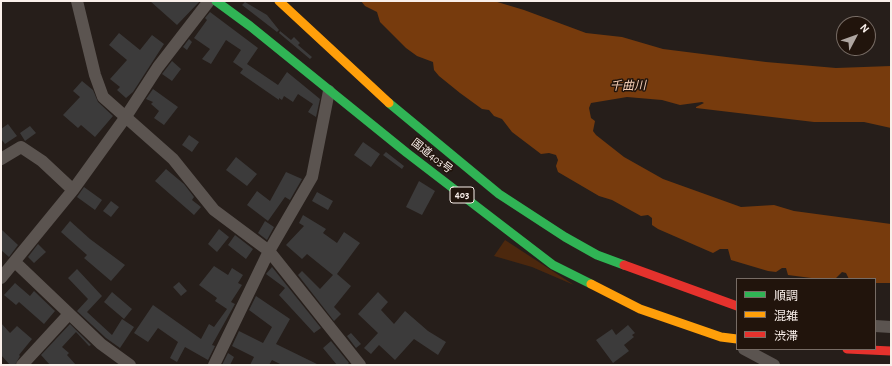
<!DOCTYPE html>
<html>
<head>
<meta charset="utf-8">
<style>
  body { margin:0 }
  #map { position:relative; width:892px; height:366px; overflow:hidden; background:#261e1a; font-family:"Alegreya Sans","Noto Sans JP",sans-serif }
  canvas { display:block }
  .frame { position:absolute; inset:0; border:2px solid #f9efea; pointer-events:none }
  .legend { position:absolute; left:736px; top:278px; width:140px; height:72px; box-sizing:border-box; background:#21140c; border:1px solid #776c65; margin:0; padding:5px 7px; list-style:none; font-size:12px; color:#f9efea }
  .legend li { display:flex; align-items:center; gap:8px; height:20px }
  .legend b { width:20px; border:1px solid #776c65 }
  .north { position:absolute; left:836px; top:16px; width:40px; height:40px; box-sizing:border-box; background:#21140c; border:1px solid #776c65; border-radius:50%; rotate:49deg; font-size:11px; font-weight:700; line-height:16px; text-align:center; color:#f9efea }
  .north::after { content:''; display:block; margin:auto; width:14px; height:18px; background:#afa6a1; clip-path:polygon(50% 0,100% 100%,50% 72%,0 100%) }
</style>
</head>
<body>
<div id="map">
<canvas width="892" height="366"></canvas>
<div class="frame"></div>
<ul class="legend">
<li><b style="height:5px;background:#30b455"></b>順調</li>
<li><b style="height:5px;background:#ff9f0a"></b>混雑</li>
<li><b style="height:5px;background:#e5322d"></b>渋滞</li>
</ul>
<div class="north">N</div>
</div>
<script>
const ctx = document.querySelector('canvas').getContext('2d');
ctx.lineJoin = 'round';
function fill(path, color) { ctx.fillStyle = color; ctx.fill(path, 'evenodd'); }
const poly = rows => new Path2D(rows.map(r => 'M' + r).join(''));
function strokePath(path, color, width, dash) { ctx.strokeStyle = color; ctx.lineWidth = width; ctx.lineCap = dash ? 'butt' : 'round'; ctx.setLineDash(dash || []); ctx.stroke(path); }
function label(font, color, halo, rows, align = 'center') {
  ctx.font = font + ' "Alegreya Sans","Noto Sans JP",sans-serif'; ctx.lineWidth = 3; ctx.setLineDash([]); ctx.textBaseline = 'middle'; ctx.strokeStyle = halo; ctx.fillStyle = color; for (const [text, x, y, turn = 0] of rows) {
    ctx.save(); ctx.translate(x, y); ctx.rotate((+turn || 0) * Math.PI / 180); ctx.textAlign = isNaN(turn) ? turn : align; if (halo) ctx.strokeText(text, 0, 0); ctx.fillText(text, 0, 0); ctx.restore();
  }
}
fill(poly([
  [505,240,574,285,532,267,494,256]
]), '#4c280e');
fill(poly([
  [361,1,494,1,524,10,586,33,622,37,663,49,766,62,836,68,891,66,891,128,864,122,814,122,696,108,696,107,704,103,702,102,680,105,662,100,627,97,591,103,589,108,591,118,595,121,593,131,596,135,624,157,663,179,741,207,774,205,794,211,891,224,891,283,875,283,875,279,849,279,846,273,842,272,835,279,819,279,788,275,786,268,782,268,776,272,768,271,731,260,728,249,720,249,713,253,658,229,652,225,652,218,648,215,641,216,612,200,599,196,558,172,556,166,558,160,556,155,549,153,541,154,512,132,502,119,494,116,489,110,482,109,460,93,439,76,434,70,433,62,417,56,406,48,380,22,377,12,365,6]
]), '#773b0d');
fill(poly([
  [150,1,200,1,177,25],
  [245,2,267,15,279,30,277,32,242,5],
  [210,12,258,48,247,64,278,85,287,72,320,99,316,117,308,112,313,104,298,94,293,102,284,96,282,100,279,98,279,100,240,73,243,69,233,62,241,50,226,40,211,64,202,59,210,49,194,38,207,20,205,18],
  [280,31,291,40,294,37,300,43,298,45,312,57,310,59,279,33],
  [119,33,140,50,152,35,164,44,133,92,126,98,117,90,120,87,110,79,127,60,109,45],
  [189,39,192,42,187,50,183,47],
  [172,61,181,69,172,81,162,74],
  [82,81,93,90,98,102,113,116,95,137,81,125,78,128,63,115,80,97,73,91],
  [153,89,178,107,164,125,154,118,159,111,151,104,153,102,146,99],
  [8,124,17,136,5,144,1,139,1,129],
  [30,126,36,133,25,141,20,133],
  [189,135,199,142,192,152,182,145],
  [363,142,380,154,371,167,354,155],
  [386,152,404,166,402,169,383,155],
  [236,157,257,174,247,186,226,170],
  [166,169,184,184,194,197,192,200,201,207,194,215,155,181],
  [286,172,302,179,290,200,285,197,268,221,247,205,257,191,270,201],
  [419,181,435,191,422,215,406,207],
  [84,187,102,200,95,210,77,197],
  [317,192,333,201,328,210,312,201],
  [111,201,119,207,111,217,103,211],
  [303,215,326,229,323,233,337,243,344,232,360,243,337,274,351,286,334,307,341,314,334,321,298,275,302,271,320,289,333,275,307,254,302,259,286,245,304,226,299,223],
  [70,221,90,239,125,265,111,281,84,258,87,255,61,232],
  [265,221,274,227,267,240,258,233],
  [1,229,18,245,9,257,1,250],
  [219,229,229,237,217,252,208,244],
  [235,235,253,249,246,259,228,245],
  [38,244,46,252,34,263,28,257],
  [214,266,228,275,232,268,243,275,238,283,242,285,231,302,235,304,212,345,215,346,208,360,185,347,177,362,170,358,178,342,158,328,148,342,134,333,153,305,201,339,209,324,214,327,227,309,215,301,217,298,199,285],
  [272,267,321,328,314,333,279,295,285,288,266,274],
  [77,269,102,296,87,312,112,335,122,319,134,327,120,348,106,338,77,311,88,299,68,278],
  [179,282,187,291,181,296,173,287],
  [15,283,30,296,34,291,55,311,44,324,19,302,16,305,4,295],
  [112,292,132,309,124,319,104,302],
  [378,292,388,302,381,310,394,324,405,311,428,331,446,342,438,355,414,339,395,360,379,345,371,354,364,348,378,333,358,314],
  [256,296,290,319,276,344,319,365,282,365,272,360,269,365,250,365,254,357,232,346,239,331,263,343,272,327,249,310],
  [1,323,10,333,17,326,32,339,19,355,20,356,15,365,10,365,1,355],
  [70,324,91,345,89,346,76,332,62,347,69,353,67,355,76,365,50,365,41,355],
  [628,325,635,333,632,335,634,337,624,345,629,351,613,363,596,340,612,329,616,335],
  [351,333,361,344,356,348,347,336],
  [331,341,349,363,347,365,337,365,323,348],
  [228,353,234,357,230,365,222,365]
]), '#3c3b3b');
strokePath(poly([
  [77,1,95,75,103,97,173,159,214,210,269,251,360,365],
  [1,159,21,147,42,161,73,190],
  [15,262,101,344,130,365],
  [1,278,73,190,125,118,158,67,209,1],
  [875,326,891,327],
  [744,349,774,365],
  [22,365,69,314],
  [214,365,269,251,312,177,329,91]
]), '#5b5450', 12);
strokePath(poly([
  [216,1,250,26,407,153,553,265,591,284],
  [389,103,499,194,565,237,597,255,624,265]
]), '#30b455', 9);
strokePath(poly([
  [279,1,389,103],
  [591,284,640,309,721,337,737,339]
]), '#ff9f0a', 9);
strokePath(poly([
  [624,265,737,306],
  [847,349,891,351]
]), '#e5322d', 9);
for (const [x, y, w] of [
  [462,195,24]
]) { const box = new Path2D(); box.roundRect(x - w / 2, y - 8, w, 16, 3); ctx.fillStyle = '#21140c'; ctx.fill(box); strokePath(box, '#f9efea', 1); }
label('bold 10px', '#f9efea', null, [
  ["403",462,195]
]);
label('11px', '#f9efea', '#21140c', [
  ["国道403号",432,156,38]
]);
label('italic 12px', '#f2cbb4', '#21140c', [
  ["千曲川",628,86,-1]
]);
</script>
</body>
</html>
